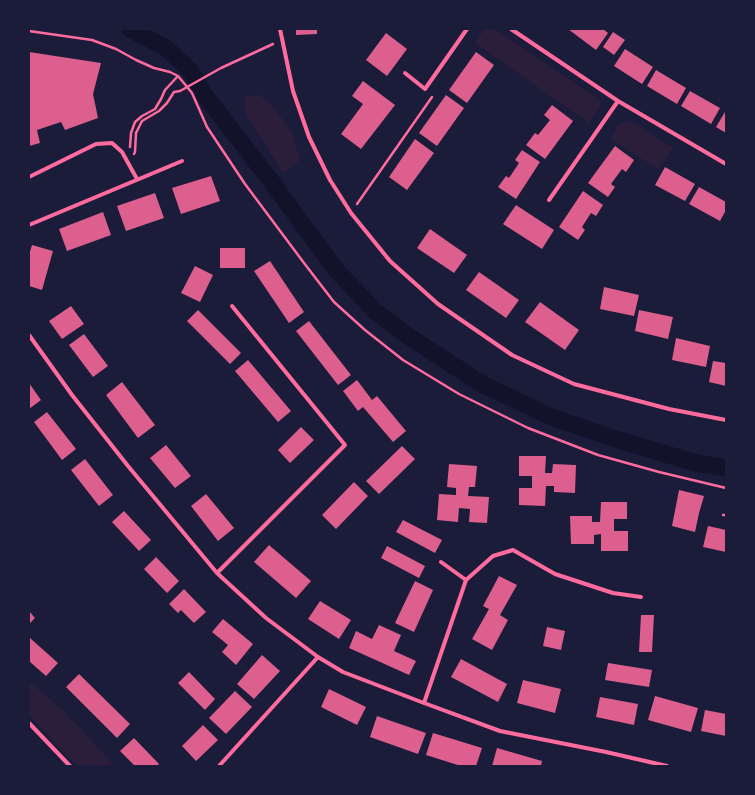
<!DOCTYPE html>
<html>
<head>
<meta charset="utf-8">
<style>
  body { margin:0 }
  #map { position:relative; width:755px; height:795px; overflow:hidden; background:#1b1b3a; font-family:Figtree,sans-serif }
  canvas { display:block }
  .frame { position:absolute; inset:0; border:30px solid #1b1b3a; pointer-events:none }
</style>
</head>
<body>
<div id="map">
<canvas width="755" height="795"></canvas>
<div class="frame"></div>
</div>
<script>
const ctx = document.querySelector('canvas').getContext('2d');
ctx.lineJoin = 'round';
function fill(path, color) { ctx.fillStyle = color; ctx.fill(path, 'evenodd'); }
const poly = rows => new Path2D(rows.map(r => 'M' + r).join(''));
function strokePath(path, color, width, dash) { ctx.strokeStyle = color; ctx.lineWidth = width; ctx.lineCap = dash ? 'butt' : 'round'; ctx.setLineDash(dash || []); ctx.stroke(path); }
fill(poly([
  [484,29,495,29,598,99,601,104,589,123,475,43],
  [260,95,276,110,292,133,300,160,283,173,246,115,244,96],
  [626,121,633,123,673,148,658,169,610,139,619,124],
  [29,681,64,711,115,766,78,766,68,757,29,715]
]), '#2a1e3b');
strokePath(poly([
  [130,29,166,48,190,70,204,94,271,181,336,270,375,311,411,338,482,384,551,417,622,441,696,463,726,468]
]), '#12122b', 17);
fill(poly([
  [296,29,317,29,317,34,296,35],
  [568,29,603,29,608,33,596,50],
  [613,32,625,40,614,55,603,47],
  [386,33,407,49,387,76,366,60],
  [625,49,653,67,642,84,614,66],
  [29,52,101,63,93,94,98,118,65,130,61,122,37,130,40,143,29,146],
  [476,52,494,65,467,103,449,90],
  [656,70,686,88,677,104,647,86],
  [363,81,395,105,361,149,341,134,363,104,352,96],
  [690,91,720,108,711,124,681,106],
  [446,95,464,108,437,146,419,133],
  [552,105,573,121,545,159,526,145,535,133,538,135,550,120,544,115],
  [725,112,726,113,726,133,716,127],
  [415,139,434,153,407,190,389,177],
  [615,146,634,160,626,172,622,169,611,184,615,187,608,197,588,183],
  [522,150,540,162,516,199,498,187,506,176,509,178,519,163,515,160],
  [665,167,695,184,685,201,655,185],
  [211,176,220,201,181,214,172,188],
  [699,187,726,202,726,210,720,221,689,204],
  [583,191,603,205,596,216,591,213,582,227,585,230,578,240,559,227],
  [155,193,164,218,126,231,117,206],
  [516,205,554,230,542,249,503,224],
  [103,212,111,235,67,251,59,229],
  [430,229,467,255,454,273,417,248],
  [32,245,53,251,42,290,29,286,29,255],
  [220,248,245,248,245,268,220,268],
  [270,261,304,312,289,323,254,271],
  [195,266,213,275,200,302,181,293],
  [479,272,519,300,506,318,466,290],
  [604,287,639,295,634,316,600,309],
  [540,302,579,330,565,350,525,322],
  [71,306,84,324,62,339,49,321],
  [198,310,241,353,230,364,187,321],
  [639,310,673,317,668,339,635,331],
  [309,321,351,375,338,385,296,331],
  [84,334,108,366,93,377,69,345],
  [676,338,710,346,706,367,672,360],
  [248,360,291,411,278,422,235,371],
  [713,361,726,363,726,386,709,382],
  [357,380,372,400,377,396,406,431,393,442,363,407,358,411,343,391],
  [122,382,155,425,138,438,106,395],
  [29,383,41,400,29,409],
  [47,412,76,449,62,460,34,422],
  [301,427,314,440,290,463,278,450],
  [166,445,191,476,175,488,150,458],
  [402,446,415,459,379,494,366,481],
  [519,456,546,456,545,473,552,473,553,464,576,465,575,493,554,492,554,486,546,486,545,506,519,505,519,488,532,488,532,476,519,476],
  [85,459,113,495,99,506,71,470],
  [449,464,477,466,475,487,469,487,468,496,489,497,487,523,469,522,470,509,459,508,458,522,437,520,439,494,456,495,456,488,447,487],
  [354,482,368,496,336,529,322,515],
  [679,490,704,496,699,513,695,532,672,526],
  [206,494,234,528,218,541,191,506],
  [601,502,627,502,627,519,614,519,614,531,628,531,628,551,601,551,601,534,594,535,594,544,571,544,570,516,592,516,592,522,600,522],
  [124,511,151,540,139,551,112,522],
  [403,520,442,540,435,553,396,532],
  [708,526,726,530,726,552,703,547],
  [269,545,311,581,296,598,254,562],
  [387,546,425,566,419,578,381,558],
  [156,557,179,581,167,593,144,569],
  [499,576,517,585,500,615,508,620,492,650,472,639,489,609,483,606],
  [415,581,433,590,414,632,395,623],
  [184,589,206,612,194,623,181,610,178,613,169,604],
  [320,601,351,620,339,639,308,619],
  [29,611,35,618,29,624],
  [641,615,654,615,652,652,639,652],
  [223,619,253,644,236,665,222,652,228,645,212,632],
  [379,625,401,635,394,651,416,661,409,675,349,648,356,631,372,639],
  [547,627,565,631,561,650,543,646],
  [30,638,58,663,46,676,29,661,29,639],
  [262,655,280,671,254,699,237,684],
  [461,659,507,684,498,702,451,677],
  [608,663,652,670,649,687,605,680],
  [189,672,215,699,205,710,178,683],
  [79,674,130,724,117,738,66,687],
  [523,680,561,689,555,713,517,703],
  [329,689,366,707,357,725,321,707],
  [235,691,252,707,226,734,209,718],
  [655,696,698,708,691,732,648,720],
  [600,697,638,704,634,725,596,717],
  [705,710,726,714,726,736,701,731],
  [377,716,426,733,418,754,370,737],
  [203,725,218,740,196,761,182,746],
  [433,733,482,748,476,766,461,766,426,755],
  [134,738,159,764,157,766,135,766,120,751],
  [497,748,542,761,541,766,492,766]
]), '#dd5f8e');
strokePath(poly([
  [29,31,92,40,116,49,136,60,154,68,170,72,178,76,183,82,192,93,207,127,245,184,304,263,334,302,365,330,403,360,459,394,528,428,598,455,659,472,726,488],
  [130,147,131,133,135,122,142,116,155,109,161,99,165,90,178,76],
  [134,154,135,152,136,133,142,121,159,111,167,103,174,92,180,91,221,68,273,44],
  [357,204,432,97],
  [723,515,726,515]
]), '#ff6b9d', 2.5);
strokePath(poly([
  [280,29,293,91,309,137,330,180,351,213,390,261,438,304,512,355,574,384,669,409,726,420],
  [511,29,618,101,726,164],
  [405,73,425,89,467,29],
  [29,177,96,144,112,143,122,152,137,179],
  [549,200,618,101],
  [29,225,182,161],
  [29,335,72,395,128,466,217,573,266,618,318,657,343,672,424,703,500,731,606,752,667,766],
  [441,562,466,580],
  [217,573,345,445,232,306],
  [424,703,466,580,493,556,513,550,555,574,613,593,641,597],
  [29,723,70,766],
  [219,766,318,657]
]), '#ff6b9d', 4);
</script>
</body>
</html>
